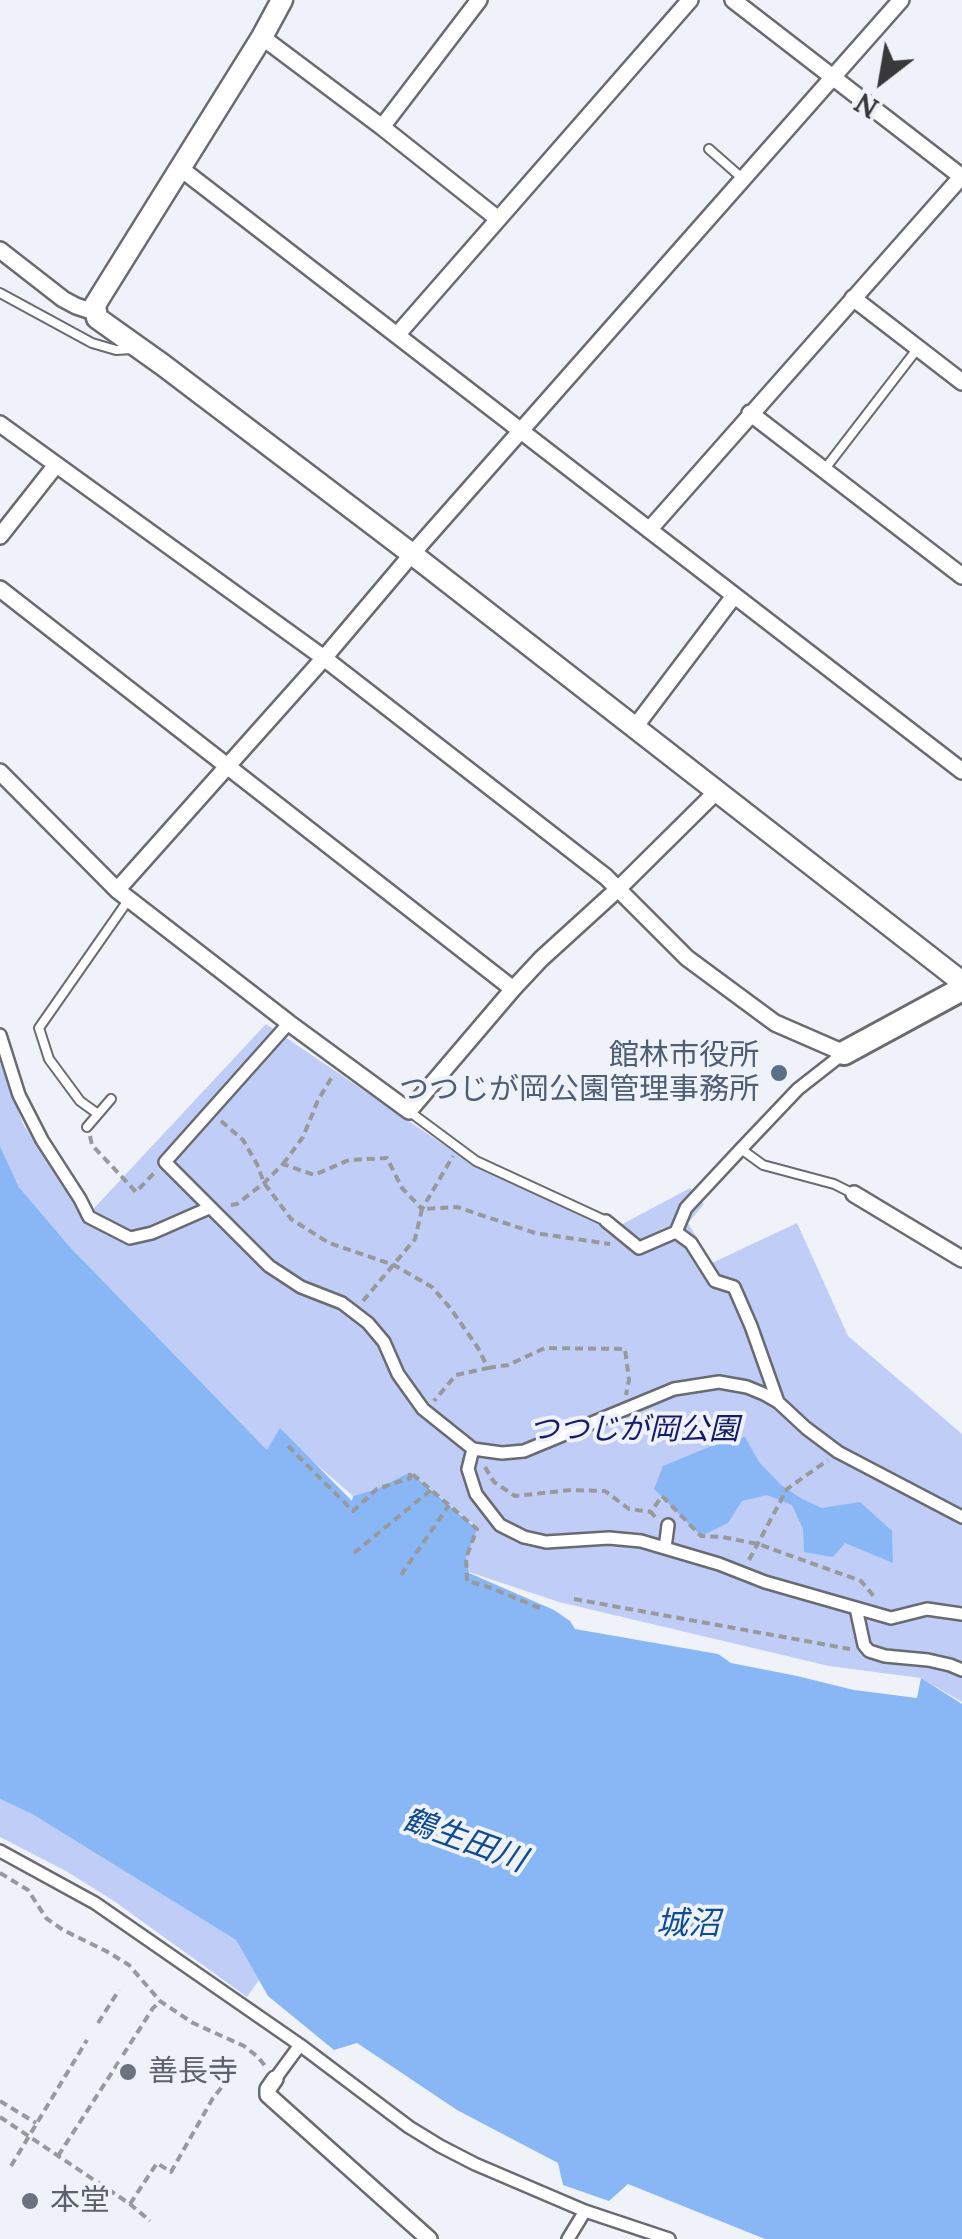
<!DOCTYPE html>
<html>
<head>
<meta charset="utf-8">
<style>
  body { margin:0 }
  #map { position:relative; width:962px; height:2239px; overflow:hidden; background:#eff2f8; font-family:Lora,serif }
  canvas { display:block }
  .north { position:absolute; left:832px; top:30px; width:100px; height:100px; -webkit-text-stroke:8px #eff2f8; paint-order:stroke; rotate:211deg; font-size:28px; font-weight:700; line-height:40px; text-align:center; color:#39393c }
  .north::after { content:''; display:block; margin:auto; width:35px; height:45px; background:#39393c; clip-path:polygon(50% 0,100% 100%,50% 72%,0 100%) }
</style>
</head>
<body>
<div id="map">
<canvas width="962" height="2239"></canvas>
<div class="north">N</div>
</div>
<script>
const ctx = document.querySelector('canvas').getContext('2d');
ctx.lineJoin = 'round';
function fill(path, color) { ctx.fillStyle = color; ctx.fill(path, 'evenodd'); }
const poly = rows => new Path2D(rows.map(r => 'M' + r).join(''));
function strokePath(path, color, width, dash) { ctx.strokeStyle = color; ctx.lineWidth = width; ctx.lineCap = dash ? 'butt' : 'round'; ctx.setLineDash(dash || []); ctx.stroke(path); }
function label(font, color, halo, rows, align = 'center') {
  ctx.font = font + ' Lora,"Noto Sans JP",serif'; ctx.lineWidth = 8; ctx.setLineDash([]); ctx.textBaseline = 'middle'; ctx.strokeStyle = halo; ctx.fillStyle = color; for (const [text, x, y, turn = 0] of rows) {
    ctx.save(); ctx.translate(x, y); ctx.rotate((+turn || 0) * Math.PI / 180); ctx.textAlign = isNaN(turn) ? turn : align; if (halo) ctx.strokeText(text, 0, 0); ctx.fillText(text, 0, 0); ctx.restore();
  }
}
fill(poly([
  [266,1024,472,1164,617,1227,690,1188,704,1204,688,1223,712,1263,797,1223,848,1336,962,1434,962,1702,921,1678,829,1666,559,1602,469,1572,466,1558,474,1525,410,1472,377,1489,353,1496,293,1444,280,1429,268,1451,70,1247,19,1187,0,1146,0,1063,23,1124,84,1219],
  [0,1799,32,1814,236,1940,259,1980,247,1997,114,1901,66,1871,0,1837]
]), '#c0cdf6');
fill(poly([
  [0,1146,19,1187,70,1247,267,1450,280,1428,352,1501,353,1496,377,1489,410,1472,477,1529,466,1558,469,1573,554,1610,570,1621,575,1629,718,1654,731,1663,797,1676,854,1690,917,1698,921,1678,962,1704,962,2239,765,2239,628,2184,609,2201,563,2185,558,2163,457,2110,357,2043,334,2050,268,1996,236,1940,32,1814,0,1799],
  [745,1437,759,1462,781,1485,802,1499,822,1508,860,1502,892,1531,893,1563,845,1543,833,1557,804,1552,803,1529,792,1505,767,1495,742,1501,728,1523,701,1536,654,1489,663,1466,709,1447]
]), '#89b7f5');
const service = poly([
  [709,149,742,178],
  [0,293,92,343,116,350,132,349],
  [824,470,918,348],
  [410,1112,476,1161,606,1221],
  [98,1114,80,1101,49,1059,39,1028,129,899],
  [87,1127,111,1099],
  [741,1149,763,1165,834,1184,854,1194]
]);
const pedestrian = poly([
  [289,1023,165,1162,269,1266,301,1287,342,1303,368,1323,384,1342,398,1374,423,1409,473,1449,502,1453,524,1451,674,1389,719,1382,747,1387,764,1394,778,1402,806,1428,838,1452,962,1517],
  [0,1035,19,1095,42,1140,80,1199,89,1217,130,1238,152,1233,209,1208],
  [606,1221,639,1248,676,1232,686,1208,741,1149,798,1089,844,1053],
  [676,1232,691,1243,715,1281,734,1287,751,1326,778,1402],
  [473,1449,468,1469,476,1494,500,1525,524,1537,546,1542,609,1538,641,1541,719,1564,765,1582,891,1618,927,1609,962,1614],
  [665,1548,668,1525],
  [856,1608,864,1645,869,1651,885,1656,928,1660,950,1665,962,1670],
  [0,1851,95,1903,300,2045,409,2127,440,2146,475,2164,585,2211,669,2239],
  [275,2079,300,2045],
  [568,2239,585,2211]
]);
const minor = poly([
  [733,0,962,177],
  [262,37,382,127,498,219],
  [382,127,479,0],
  [180,168,962,771],
  [0,250,63,299,76,306,94,312],
  [853,298,962,382],
  [397,335,690,0],
  [750,413,962,576],
  [0,424,324,658,606,877,687,958,775,1023,844,1053],
  [649,530,962,176],
  [0,536,56,465],
  [0,589,513,989],
  [635,727,734,596],
  [0,772,117,890,289,1023,409,1111,513,989,541,959,619,888,716,792],
  [117,890,324,658,412,554,901,0],
  [854,1194,962,1259],
  [275,2079,268,2089,268,2095,429,2239]
]);
const tertiary = poly([
  [282,0,262,37,103,292,95,305,97,318,163,365,412,554,962,982]
]);
const secondary = poly([
  [844,1053,962,989]
]);
strokePath(service, '#696b71', 12);
strokePath(pedestrian, '#696b71', 16);
strokePath(minor, '#696b71', 20);
strokePath(tertiary, '#696b71', 25);
strokePath(secondary, '#696b71', 28);
strokePath(poly([
  [221,1121,243,1140,257,1164,264,1183,291,1219,329,1243,394,1265,432,1287,451,1309,478,1348,488,1368,456,1375,434,1401],
  [90,1136,92,1145,136,1192,155,1172],
  [283,1164,303,1137,318,1100,332,1077],
  [231,1205,237,1204,264,1183,283,1164,314,1175,349,1160,387,1158,402,1188,422,1209,453,1156],
  [363,1301,415,1239,422,1209,457,1207,535,1233,610,1244],
  [488,1368,508,1365,545,1348,625,1349,629,1380,626,1395],
  [288,1446,353,1511,377,1489,410,1478,410,1472,477,1529,466,1558,467,1581,486,1586,542,1609],
  [485,1467,494,1482,515,1496,571,1490,605,1491,629,1509,651,1512],
  [655,1517,651,1512,662,1496,701,1536,722,1537,758,1544,861,1581,876,1599],
  [354,1553,431,1490],
  [749,1560,787,1489,828,1460],
  [401,1575,449,1505],
  [574,1599,850,1649],
  [0,1873,28,1890,46,1918,63,1930,106,1951,129,1965,160,2001,193,2023,244,2046,258,2057,266,2067],
  [98,2023,119,1990],
  [123,2055,153,2008,160,2002],
  [0,2101,36,2123],
  [0,2117,130,2204,150,2221],
  [58,2156,120,2060],
  [11,2166,87,2040],
  [130,2204,157,2163,171,2172,213,2098,239,2066]
]), '#97999d', 4, [8, 5]);
strokePath(service, '#fff', 8);
strokePath(pedestrian, '#fff', 11);
strokePath(minor, '#fff', 15);
strokePath(tertiary, '#fff', 20);
strokePath(secondary, '#fff', 22);
for (const [x, y, r, color] of [
  [779,1073,10,"#5c6f8a"],
  [128,2072,10,"#6b7280"],
  [30,2201,10,"#6b7280"]
]) { const dot = new Path2D(); dot.arc(x, y, r, 0, 2 * Math.PI); ctx.fillStyle = color; ctx.fill(dot); strokePath(dot, '#eff2f8', 4); }
label('30px', '#4e5e75', '#eff2f8', [
  ["館林市役所",759,1056],
  ["つつじが岡公園管理事務所",759,1090]
], 'right');
label('italic 30px', '#171c6a', '#eff2f8', [
  ["つつじが岡公園",634,1430]
]);
label('30px', '#5b616d', '#eff2f8', [
  ["善長寺",148,2072],
  ["本堂",50,2201]
], 'left');
label('italic 32px', '#104c94', '#eff2f8', [
  ["鶴生田川",464,1841,20],
  ["城沼",688,1925]
]);
</script>
</body>
</html>
